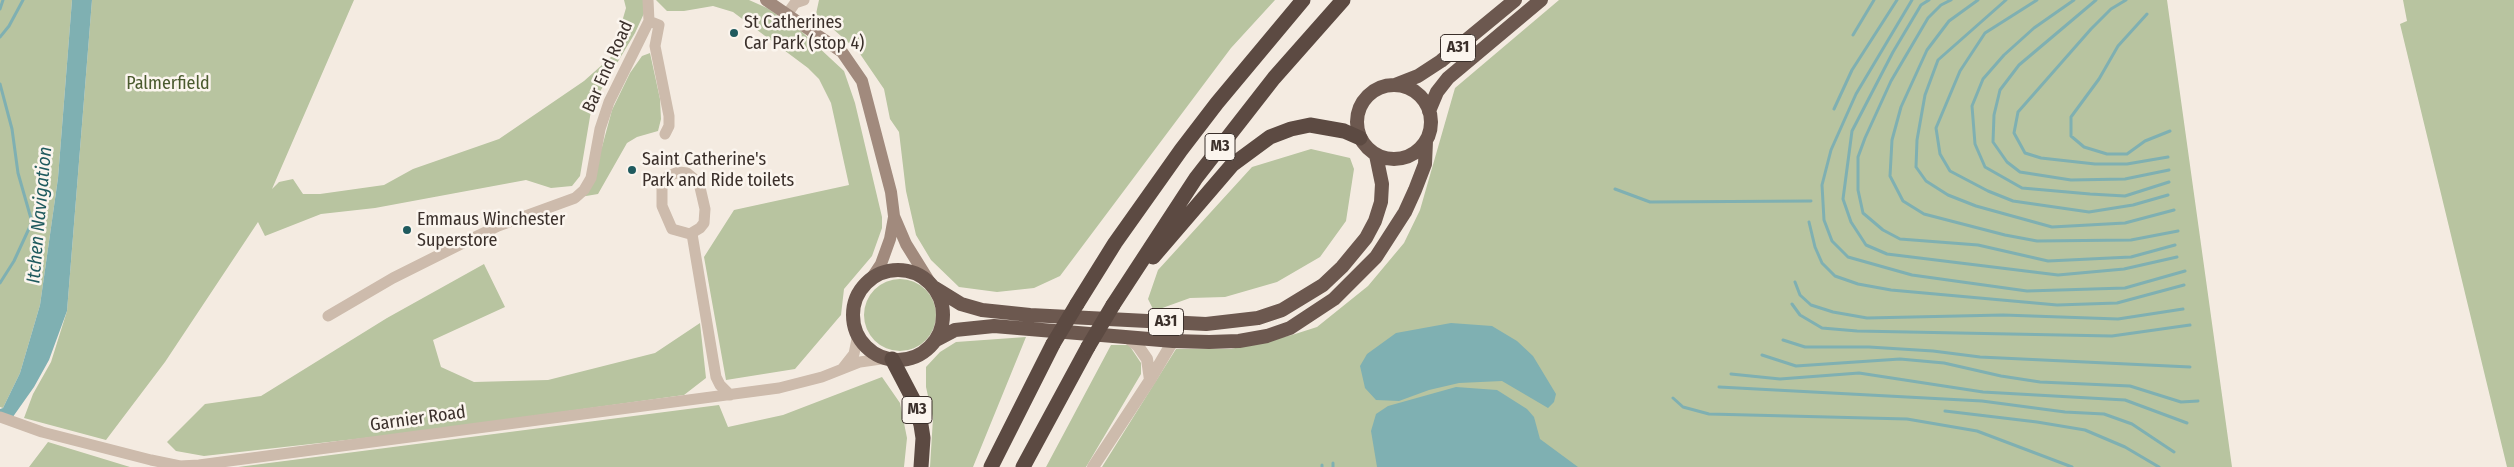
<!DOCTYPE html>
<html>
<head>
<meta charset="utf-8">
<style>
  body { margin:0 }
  canvas { display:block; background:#f4ebe1 }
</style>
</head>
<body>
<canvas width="2514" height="467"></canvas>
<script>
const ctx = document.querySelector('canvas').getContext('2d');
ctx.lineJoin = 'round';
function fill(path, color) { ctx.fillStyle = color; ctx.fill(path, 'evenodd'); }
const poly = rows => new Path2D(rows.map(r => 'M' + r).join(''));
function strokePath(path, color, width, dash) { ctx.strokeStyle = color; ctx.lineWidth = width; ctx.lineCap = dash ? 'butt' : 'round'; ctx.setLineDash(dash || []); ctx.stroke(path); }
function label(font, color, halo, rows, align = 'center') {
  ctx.font = font + ' "Fira Sans Condensed",sans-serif'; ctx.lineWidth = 5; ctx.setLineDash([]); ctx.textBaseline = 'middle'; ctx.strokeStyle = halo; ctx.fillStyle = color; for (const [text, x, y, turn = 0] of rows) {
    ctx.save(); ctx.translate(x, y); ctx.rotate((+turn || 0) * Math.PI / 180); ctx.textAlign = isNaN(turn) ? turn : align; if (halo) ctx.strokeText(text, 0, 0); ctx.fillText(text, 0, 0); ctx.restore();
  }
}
fill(poly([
  [0,0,72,0,58,178,40,305,20,373,3,408,0,407],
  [92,0,354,0,272,189,279,182,293,179,303,194,320,194,384,185,413,169,499,139,584,81,612,56,626,8,624,0,643,0,646,9,635,33,592,105,580,176,572,186,551,188,526,180,375,208,321,214,265,236,258,222,165,362,106,440,24,418,33,394,51,362,67,311],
  [656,0,749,0,767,8,802,32,844,71,855,103,882,217,882,228,872,256,844,289,841,315,795,369,726,380,704,257,734,210,849,185,831,103,819,79,808,68,733,12,713,6,684,11,667,11],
  [819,0,1275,0,1231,48,1060,276,1034,288,997,292,959,287,931,260,916,235,906,191,899,132,890,119,884,89,858,51,816,14],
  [1559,0,2167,0,2232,467,1102,467,1176,349,1231,349,1292,335,1317,327,1368,286,1404,243,1420,210,1455,88],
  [2403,0,2514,0,2514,467,2507,467,2400,24,2407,21],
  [650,53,660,99,661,119,658,131,637,137,627,143,598,194,580,197,602,147,612,110,630,73,642,56],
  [1311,149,1350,158,1354,169,1346,221,1320,257,1277,282,1225,297,1190,298,1154,311,1148,299,1158,270,1252,167],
  [484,264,505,307,433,340,441,367,474,382,548,380,655,353,700,323,706,378,684,395,409,433,204,456,176,451,167,442,205,404,261,396,387,318],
  '864 315a36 36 0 1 1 72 0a36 36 0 1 1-72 0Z',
  [1026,337,973,467,930,467,933,418,926,387,926,367,940,352,956,342],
  [1111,345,1129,345,1141,363,1141,374,1086,467,1046,467],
  [882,377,900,403,907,438,904,467,238,467,719,405,728,427,783,415],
  [48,442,130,467,29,467]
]), '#b8c4a0');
fill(poly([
  [72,0,92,0,67,311,49,360,34,387,10,421,0,417,0,409,3,408,20,373,40,305,58,178],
  [1451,323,1492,326,1517,341,1533,356,1556,394,1554,402,1548,408,1502,381,1459,383,1429,390,1399,401,1376,400,1365,388,1360,366,1367,354,1396,333],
  [1456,387,1497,390,1527,409,1534,417,1540,439,1578,467,1377,467,1371,431,1376,414,1388,406]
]), '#7fb0b2');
strokePath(poly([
  [1912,0,1856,94,1831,150,1822,185,1824,220,1832,241,1848,257,1912,275,2027,291,2125,288,2185,271],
  [1929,0,1921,5,1893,52,1852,131,1843,199,1851,222,1866,245,1887,254,2058,275,2124,269,2177,257],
  [1951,0,1941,5,1928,18,1891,81,1865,138,1858,157,1858,190,1863,213,1883,230,1900,239,1978,245,2048,261,2131,257,2175,245],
  [1978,0,1949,21,1927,50,1901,107,1892,140,1890,176,1903,201,1924,214,2005,235,2037,241,2131,240,2178,231],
  [2006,0,1938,60,1925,95,1917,140,1916,167,1926,181,1948,195,1976,206,2052,227,2125,223,2174,210],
  [2037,0,1985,33,1960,71,1936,128,1940,154,1950,171,1988,191,2013,201,2089,212,2133,205,2168,195],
  [2074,0,2034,28,2004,55,1983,79,1972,106,1975,144,1985,167,2022,188,2090,194,2125,196,2169,182],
  [2096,0,2019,65,2000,90,1994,115,1993,142,2007,162,2020,172,2071,180,2125,179,2169,170],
  [2126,0,2111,9,2091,29,2018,112,2014,133,2025,153,2041,158,2095,164,2127,164,2168,157],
  [0,9,3,0],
  [2147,14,2118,46,2099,79,2071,117,2071,136,2084,147,2107,154,2127,154,2145,141,2170,131],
  [1853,35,1874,0],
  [0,37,9,26,23,0],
  [0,84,12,129,18,173,32,222,14,261,0,283],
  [1834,109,1852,70,1897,0],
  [1615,189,1650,202,1811,201],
  [1809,222,1815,247,1822,263,1835,276,1858,284,1891,290,2057,305,2117,303,2184,285],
  [1795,282,1800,295,1811,305,1833,312,1867,318,2003,315,2118,319,2183,309],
  [1792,304,1800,315,1822,328,1857,331,2112,336,2190,325],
  [1783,340,1805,347,1869,347,1933,351,1980,357,2190,367],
  [1762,355,1796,366,1900,359,1944,363,2001,376,2040,382,2130,386,2181,402,2198,401],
  [1731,374,1780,379,1859,373,1983,392,2125,400,2187,423],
  [1719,387,1982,401,2065,412,2104,414,2132,424,2174,452],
  [1673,398,1683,407,1709,414,1907,419,1977,431,2072,467],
  [1945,411,2037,422,2085,430,2125,447,2159,467],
  [1333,463,1333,467],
  [1322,467,1322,465]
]), '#7fb0b2', 3);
strokePath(poly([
  [788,13,795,3,804,0],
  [649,21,659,25,655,46,669,116,669,126,665,134],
  [679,172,687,173,699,183,705,209,704,223,700,228,690,234,672,229,662,206,662,185,668,176,679,172],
  [692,234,716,377,720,385,730,395],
  [328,316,393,278,465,242,498,226,575,198,584,190,591,178,600,129,609,102,649,21,648,0],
  [843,368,854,354,858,334],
  [0,417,42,432,151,460,180,466,199,465,779,388,822,377,860,362,888,358]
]), '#cdbbac', 11);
strokePath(poly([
  [1128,338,1138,346,1147,359,1150,380],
  [1093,467,1150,380,1173,341]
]), '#cdbbac', 12);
strokePath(poly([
  [766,0,842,52,862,81,891,192,894,216,906,244,929,281],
  [871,279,881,264,890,239,894,217]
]), '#a18a7d', 12);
strokePath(poly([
  [1395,85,1418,76,1441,61,1515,0],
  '1357 122a37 37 0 1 1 74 0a37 37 0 1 1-74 0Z',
  [1429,111,1437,92,1448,78,1541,0],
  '853 315a45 45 0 1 1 90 0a45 45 0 1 1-90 0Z',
  [935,288,961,304,982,310,1030,315,1206,324,1258,318,1282,310,1323,285,1342,267,1366,238,1375,221,1381,202,1382,184,1376,155],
  [936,340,955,330,994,326,1173,341,1209,342,1239,341,1267,336,1290,328,1334,299,1376,257,1405,212,1415,190,1425,164,1426,141]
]), '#6c584f', 14);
strokePath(poly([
  [1153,257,1232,165,1270,137,1291,129,1310,125,1344,131,1360,138],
  [1077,304,1115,243,1181,150,1217,103,1303,0],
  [1113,305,1196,178,1274,78,1343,0],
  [892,359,915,403,921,425,923,438,921,467],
  [991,467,1053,344],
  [1023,467,1088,347]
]), '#5c4a42', 15);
strokePath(poly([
  [1053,344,1077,304],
  [1088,347,1113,305]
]), '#5c4a42', 15);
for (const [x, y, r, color] of [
  [734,33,5,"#1f5a5e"],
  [632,170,5,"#1f5a5e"],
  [407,230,5,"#1f5a5e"]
]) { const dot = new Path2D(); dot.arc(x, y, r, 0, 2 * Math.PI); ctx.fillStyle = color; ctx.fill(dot); strokePath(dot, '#fbf5ee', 2); }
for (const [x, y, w] of [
  [1458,48,35],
  [1220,147,30],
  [1166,322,35],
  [917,410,30]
]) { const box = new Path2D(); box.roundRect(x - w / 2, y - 13.5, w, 27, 4); ctx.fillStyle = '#fbf5ee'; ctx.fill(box); strokePath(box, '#3b302b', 1); }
label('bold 16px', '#3b302b', null, [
  ["A31",1458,48],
  ["M3",1220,147],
  ["A31",1166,322],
  ["M3",917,410]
]);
label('18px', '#3b302b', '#fbf5ee', [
  ["St Catherines",744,23],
  ["Car Park (stop 4)",744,44],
  ["Saint Catherine's",642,160],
  ["Park and Ride toilets",642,181],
  ["Emmaus Winchester",417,220],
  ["Superstore",417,241]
], 'left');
label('18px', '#3b302b', '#fbf5ee', [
  ["Bar End Road",608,67,-66],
  ["Garnier Road",418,419,-8]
]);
label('18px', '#4a5a2e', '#fbf5ee', [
  ["Palmerfield",168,84]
]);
label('italic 19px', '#1f5a5e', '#fbf5ee', [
  ["Itchen Navigation",40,215,-85]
]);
</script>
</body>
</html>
